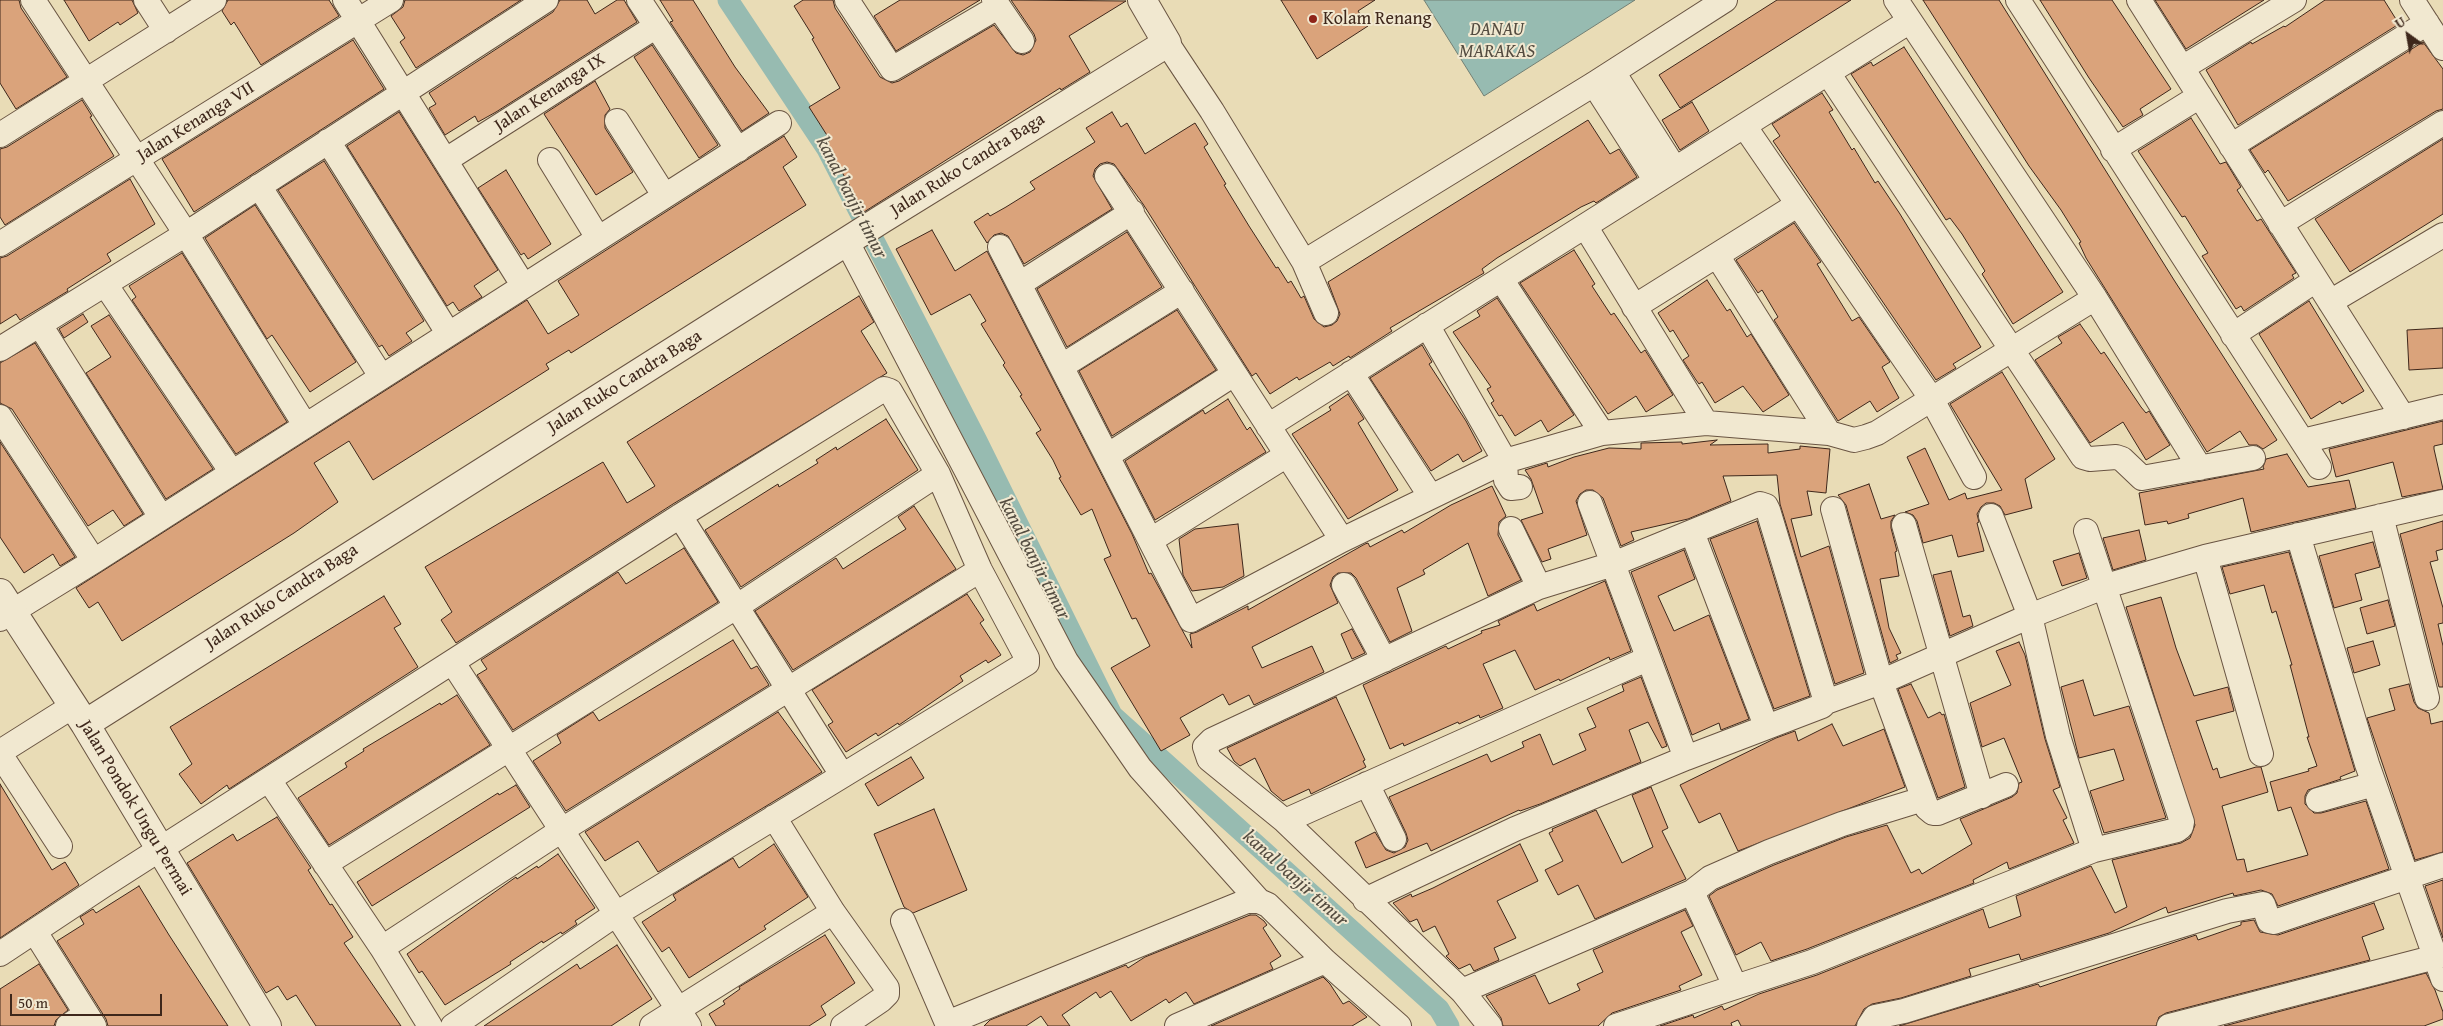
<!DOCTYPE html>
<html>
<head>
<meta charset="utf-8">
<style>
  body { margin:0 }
  #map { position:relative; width:2443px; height:1026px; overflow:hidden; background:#e9dcb6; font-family:"Gentium Book Plus",serif }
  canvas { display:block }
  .north { position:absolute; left:2383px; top:10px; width:50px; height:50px; -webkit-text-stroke:4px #f1e8d0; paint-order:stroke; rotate:328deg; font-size:14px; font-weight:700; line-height:20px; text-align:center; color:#3e271b }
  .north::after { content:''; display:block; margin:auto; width:18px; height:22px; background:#3e271b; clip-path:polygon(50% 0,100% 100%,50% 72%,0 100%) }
  .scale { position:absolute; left:10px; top:994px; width:152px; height:22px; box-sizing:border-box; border:2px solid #3e271b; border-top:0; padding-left:6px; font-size:15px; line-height:18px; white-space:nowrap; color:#3e271b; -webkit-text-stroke:4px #f1e8d0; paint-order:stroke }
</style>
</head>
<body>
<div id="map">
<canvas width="2443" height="1026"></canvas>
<div class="north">U</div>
<div class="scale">50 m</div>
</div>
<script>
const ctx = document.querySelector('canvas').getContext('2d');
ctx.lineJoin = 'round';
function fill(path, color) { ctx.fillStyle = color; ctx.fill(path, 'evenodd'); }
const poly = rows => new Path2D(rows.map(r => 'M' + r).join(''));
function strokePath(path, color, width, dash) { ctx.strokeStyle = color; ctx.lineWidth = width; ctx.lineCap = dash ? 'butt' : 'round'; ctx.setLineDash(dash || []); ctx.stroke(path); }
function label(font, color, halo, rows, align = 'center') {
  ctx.font = font + ' "Gentium Book Plus",serif'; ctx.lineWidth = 4; ctx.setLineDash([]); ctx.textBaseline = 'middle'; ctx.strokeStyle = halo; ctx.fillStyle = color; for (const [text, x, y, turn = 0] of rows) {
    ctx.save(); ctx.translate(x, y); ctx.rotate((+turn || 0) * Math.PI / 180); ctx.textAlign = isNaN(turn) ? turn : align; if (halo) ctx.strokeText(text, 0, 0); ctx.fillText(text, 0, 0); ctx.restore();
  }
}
const water = poly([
  [1424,0,1635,0,1484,96,1424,0]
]);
fill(water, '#97bbb1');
strokePath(water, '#738075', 1);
strokePath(poly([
  [728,0,827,149,977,441,1112,715,1439,1009,1449,1026]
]), '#97bbb1', 21);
const building = poly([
  [0,0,19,0,21,8,67,77,16,109,0,83,0,0],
  [64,0,132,0,138,13,120,25,118,22,89,41,64,0],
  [228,0,329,0,339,16,261,65,234,22,231,25,222,11,228,0],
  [405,0,521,0,416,68,400,42,405,38,391,16,403,7,405,0],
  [560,0,587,0,595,14,617,0,624,0,637,22,496,112,478,122,475,116,445,135,429,108,436,104,429,93,553,12,560,0],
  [660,0,693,0,735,67,769,113,742,131,670,22,673,21,660,0],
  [803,0,833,0,835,8,880,77,892,83,899,81,994,25,1016,53,1023,55,1030,52,1036,40,1034,34,1011,0,1126,1,1069,36,1090,72,1061,90,1060,88,864,212,826,143,830,140,809,107,840,88,812,39,814,38,794,6,803,0],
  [900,0,980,0,896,51,874,16,900,0],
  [1281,0,1375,0,1358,11,1368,26,1317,59,1281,0],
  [1777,0,1851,0,1680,108,1659,75,1777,0],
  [1923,0,1999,0,2174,280,2277,440,2263,449,2257,445,2249,445,2240,431,2207,452,2086,258,2079,243,2081,242,2061,210,2029,166,1923,0],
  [2040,0,2112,0,2171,89,2140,109,2143,115,2123,127,2089,78,2040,0],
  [2155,0,2264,0,2186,49,2155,0],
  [2325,0,2384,0,2399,24,2238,125,2206,70,2251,42,2252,44,2284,26,2285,27,2325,0],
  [353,40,384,89,194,212,162,159,353,40],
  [2423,42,2443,69,2443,109,2436,111,2288,201,2268,170,2265,173,2250,150,2423,42],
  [652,45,718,145,699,158,634,57,652,45],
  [1904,47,2063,292,2013,324,1982,274,1985,271,1962,234,1950,218,1946,220,1851,74,1871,62,1873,66,1904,47],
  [595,81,610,109,605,115,605,128,633,172,596,195,544,114,595,81],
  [1822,93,1833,110,1829,112,1852,150,1854,148,1875,183,1878,181,1900,214,1981,347,1953,364,1956,368,1936,380,1773,141,1780,136,1772,124,1822,93],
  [82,100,92,116,90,117,114,156,5,225,0,217,0,149,7,147,82,100],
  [1692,102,1709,131,1680,150,1662,120,1692,102],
  [399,112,498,270,474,286,482,297,459,311,453,302,447,306,347,146,399,112],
  [1112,112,1121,127,1127,123,1145,154,1195,123,1208,144,1204,147,1226,184,1224,185,1249,226,1276,268,1278,267,1288,283,1291,281,1301,298,1304,296,1314,319,1324,327,1332,325,1337,321,1340,314,1328,282,1588,120,1610,154,1619,149,1637,177,1596,203,1594,201,1581,207,1497,258,1482,269,1484,273,1390,328,1392,331,1350,358,1349,356,1333,366,1330,362,1299,380,1297,377,1270,394,1256,373,1252,376,1143,204,1114,164,1107,162,1100,164,1095,169,1093,176,1112,209,1024,264,1008,236,1001,233,994,235,987,243,974,222,988,213,990,216,1006,207,1035,189,1030,182,1095,142,1086,128,1112,112],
  [2191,118,2220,164,2226,162,2241,187,2237,190,2257,221,2261,219,2296,273,2292,275,2294,278,2244,311,2241,306,2236,309,2202,256,2208,253,2185,216,2182,217,2138,151,2191,118],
  [784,136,797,157,783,167,806,205,571,353,569,350,546,364,549,369,373,480,349,441,314,463,338,502,294,533,122,641,98,602,89,608,76,588,527,300,548,334,579,315,558,281,784,136],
  [2443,139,2443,214,2350,272,2315,219,2443,139],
  [324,161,424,321,406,333,412,341,389,356,382,345,379,347,278,190,324,161],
  [506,170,551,244,528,259,524,253,521,255,478,188,506,170],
  [130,179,155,224,107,254,111,261,67,289,68,291,20,320,16,314,0,324,0,258,7,256,130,179],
  [255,205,356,362,310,392,272,335,267,339,205,238,255,205],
  [1794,223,1821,262,1817,264,1852,321,1859,317,1890,362,1882,367,1899,398,1877,412,1870,401,1838,421,1774,320,1778,317,1762,290,1758,293,1736,260,1794,223],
  [932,230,955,271,987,251,1132,534,1149,574,1151,573,1192,648,1190,634,1197,632,1248,606,1248,610,1365,544,1368,543,1370,547,1402,530,1404,533,1451,505,1492,486,1506,516,1499,522,1498,535,1521,580,1488,596,1468,543,1423,570,1425,574,1397,588,1412,631,1390,642,1356,578,1351,573,1338,573,1333,577,1330,585,1338,603,1252,647,1262,668,1312,646,1324,672,1254,705,1249,695,1229,705,1223,694,1180,718,1190,735,1161,751,1111,668,1150,646,1136,618,1132,619,1104,559,1111,556,1092,509,1081,515,1059,478,1061,477,1053,460,1036,433,1041,430,1020,396,1022,395,1003,365,1005,363,981,324,986,321,970,294,931,315,896,249,932,230],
  [1127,232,1162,287,1067,347,1037,289,1127,232],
  [1574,250,1595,284,1592,286,1611,315,1614,313,1641,353,1645,350,1673,395,1646,412,1636,396,1608,414,1520,283,1574,250],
  [182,253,287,422,236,454,132,300,136,297,129,286,182,253],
  [1707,280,1727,311,1730,309,1747,337,1751,334,1789,395,1763,412,1743,386,1715,403,1702,382,1699,384,1696,380,1683,360,1689,356,1673,330,1670,332,1658,313,1707,280],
  [859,296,874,322,861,331,887,373,673,504,456,643,441,620,452,612,425,567,603,462,627,503,655,486,627,442,859,296],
  [1497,298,1574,415,1548,432,1541,420,1515,436,1502,415,1499,416,1491,403,1494,401,1487,389,1491,387,1453,332,1480,316,1477,311,1497,298],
  [2309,301,2364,391,2342,404,2340,401,2311,419,2259,334,2309,301],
  [1177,310,1216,370,1112,436,1079,371,1177,310],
  [83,314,88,322,64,338,59,329,83,314],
  [109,315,213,469,166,499,86,373,111,357,91,326,109,315],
  [2080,324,2101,354,2104,352,2141,407,2146,413,2149,411,2170,445,2146,460,2123,422,2090,443,2035,360,2062,343,2058,337,2080,324],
  [2443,328,2443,368,2409,370,2407,330,2443,328],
  [35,343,143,514,124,526,113,510,88,526,12,409,0,403,0,363,35,343],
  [1422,345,1432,362,1429,364,1466,421,1482,451,1463,462,1458,454,1431,471,1370,378,1422,345],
  [2002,372,2055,459,2025,479,2032,508,2005,515,2000,506,1994,503,1986,503,1981,507,1977,514,1979,522,1977,523,1984,551,1958,557,1952,535,1923,543,1917,521,1913,515,1905,512,1929,504,1907,457,1925,448,1949,500,1965,493,1967,499,2002,490,1950,404,2002,372],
  [1348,394,1364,419,1358,423,1398,490,1348,519,1292,434,1331,410,1329,407,1348,394],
  [1228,399,1247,430,1250,427,1266,452,1155,520,1125,461,1203,410,1205,414,1228,399],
  [886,419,918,470,741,587,705,530,778,484,779,487,818,463,816,460,836,447,837,450,886,419],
  [2443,421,2443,444,2434,446,2434,449,2443,489,2402,497,2393,462,2336,477,2329,449,2443,421],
  [1717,440,1710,445,1768,444,1768,453,1800,449,1800,446,1830,449,1826,493,1807,491,1812,515,1791,519,1801,557,1829,546,1864,673,1835,684,1780,504,1777,475,1723,476,1731,501,1688,519,1631,532,1634,540,1621,546,1603,498,1593,490,1586,490,1580,494,1576,501,1587,535,1548,549,1551,559,1542,562,1521,520,1543,513,1531,479,1525,470,1547,463,1548,467,1574,457,1609,448,1641,449,1641,443,1682,442,1682,444,1717,440],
  [0,442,75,557,60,566,53,554,24,573,0,537,0,442],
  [2287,454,2308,487,2349,480,2356,508,2251,532,2243,498,2188,514,2189,518,2168,524,2167,521,2145,525,2139,493,2264,469,2263,467,2266,459,2287,454],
  [1869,484,1881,519,1895,515,1891,521,1891,528,1897,551,1895,552,1899,576,1880,579,1889,628,1901,653,1896,655,1898,659,1890,663,1846,505,1838,495,1869,484],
  [914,506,956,569,793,670,755,611,836,558,843,569,874,549,906,529,898,517,914,506],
  [1757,521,1810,696,1774,709,1710,539,1757,521],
  [2443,521,2443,549,2436,551,2438,560,2430,562,2443,608,2443,623,2438,624,2443,646,2443,687,2439,687,2400,534,2443,521],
  [1238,524,1244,576,1223,587,1192,591,1183,575,1179,539,1195,529,1238,524],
  [2139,530,2146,560,2113,570,2103,538,2139,530],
  [2373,542,2380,567,2355,574,2362,600,2334,608,2319,556,2373,542],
  [684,548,718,602,513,730,477,675,487,669,481,660,618,572,626,584,684,548],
  [1684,550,1695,579,1658,596,1674,631,1709,615,1749,719,1721,730,1719,723,1692,735,1631,572,1684,550],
  [2289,552,2355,771,2340,777,2341,779,2308,790,2305,796,2305,804,2314,813,2321,813,2366,801,2389,869,2278,906,2272,894,2261,890,2234,896,2233,893,2168,913,2166,907,2109,933,2021,960,2019,954,1969,969,1971,976,1901,998,1872,1004,1864,1009,1855,1026,1741,1026,1738,1020,1731,1023,1732,1026,1660,1026,1693,1015,1694,1018,1722,1006,1724,1010,1759,994,1817,975,1983,909,1989,928,2021,916,2016,896,2091,866,2115,913,2127,907,2112,860,2181,843,2190,838,2195,825,2126,607,2161,597,2176,648,2194,696,2228,687,2234,711,2196,721,2213,770,2217,768,2220,778,2256,767,2261,767,2268,792,2222,806,2237,860,2244,859,2247,872,2308,855,2291,807,2278,811,2270,782,2309,771,2308,769,2317,766,2307,737,2309,737,2290,665,2292,665,2276,611,2272,613,2264,585,2230,594,2222,567,2289,552],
  [2079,553,2087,578,2062,586,2053,561,2079,553],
  [1951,571,1963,617,1970,615,1973,626,1950,636,1933,575,1951,571],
  [1605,581,1631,651,1610,660,1609,657,1560,681,1559,679,1535,690,1515,650,1483,664,1503,708,1480,718,1479,715,1459,724,1458,722,1404,746,1403,743,1390,749,1363,685,1446,646,1448,649,1482,633,1481,631,1500,625,1498,621,1534,604,1537,611,1605,581],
  [967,594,984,620,980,623,1001,655,988,663,986,660,960,676,963,681,899,725,898,723,878,736,876,733,846,752,828,725,833,722,812,690,967,594],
  [384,596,401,624,394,628,418,667,229,789,227,785,201,804,179,774,192,764,170,727,384,596],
  [2388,600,2395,626,2367,634,2360,608,2388,600],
  [1352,629,1365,653,1352,659,1341,634,1352,629],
  [733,640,751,669,757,666,769,685,566,811,533,761,561,743,557,735,593,712,599,721,733,640],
  [2373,641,2380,665,2354,673,2347,648,2373,641],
  [2019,642,2025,655,2045,739,2060,787,2053,790,2067,818,2063,820,2074,843,2009,869,2007,862,1973,880,1974,883,1807,949,1771,961,1761,942,1736,955,1709,896,1717,890,1774,865,1846,837,1887,825,1911,873,1919,869,1922,874,1972,844,1960,819,2012,797,2017,793,2019,783,2022,782,2004,738,1982,747,1970,703,2011,685,1996,651,2019,642],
  [1641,677,1667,746,1662,748,1648,722,1629,730,1641,762,1540,804,1520,811,1519,810,1431,851,1427,843,1366,868,1355,842,1375,832,1386,850,1394,853,1405,847,1408,840,1406,833,1389,797,1487,754,1491,762,1524,747,1522,742,1540,734,1553,765,1586,750,1579,734,1596,727,1587,708,1624,691,1622,685,1641,677],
  [2083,680,2094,716,2129,706,2166,818,2104,833,2090,791,2124,780,2114,749,2079,758,2061,687,2083,680],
  [1911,684,1928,718,1940,712,1942,715,1944,714,1965,787,1938,798,1898,689,1911,684],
  [2409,684,2414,702,2418,708,2429,713,2431,724,2443,721,2443,852,2415,860,2367,718,2395,710,2389,689,2409,684],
  [457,695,490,745,329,845,298,798,347,767,345,763,364,751,363,749,440,703,441,705,457,695],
  [1336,697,1365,760,1363,761,1366,767,1311,794,1309,789,1283,801,1271,791,1255,758,1240,766,1234,761,1227,748,1336,697],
  [778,712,822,772,658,872,638,841,605,861,585,832,778,712],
  [1832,724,1843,746,1884,729,1905,787,1738,851,1720,813,1699,823,1680,785,1776,738,1795,731,1798,741,1832,724],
  [911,757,924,778,878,806,865,784,911,757],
  [0,784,52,870,65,862,79,885,0,938,0,784],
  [516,785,530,807,372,906,357,882,498,793,499,795,516,785],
  [1651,787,1668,828,1662,831,1686,879,1595,919,1578,885,1558,895,1545,870,1563,861,1549,833,1553,831,1552,829,1596,810,1622,863,1653,847,1632,795,1651,787],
  [934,809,967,890,913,913,904,907,874,834,934,809],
  [277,817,311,868,308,870,330,905,332,904,353,937,344,943,401,1026,316,1026,296,995,287,1000,278,986,266,993,187,863,233,834,237,841,277,817],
  [774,844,808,897,764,926,766,929,689,978,669,947,662,952,642,922,676,900,673,895,733,858,739,868,774,844],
  [1520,844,1538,881,1497,901,1516,938,1494,948,1499,960,1474,971,1470,964,1459,969,1446,956,1449,954,1435,926,1423,932,1417,919,1410,922,1393,903,1411,894,1412,897,1433,888,1520,844],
  [558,854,595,908,575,921,577,924,562,934,561,932,543,943,542,941,510,962,511,964,445,1005,422,971,419,973,407,954,516,877,517,879,537,866,538,868,558,854],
  [2443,880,2443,938,2425,886,2443,880],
  [139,886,169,935,228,1026,108,1026,106,1019,57,941,84,924,80,917,93,909,96,913,139,886],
  [2374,903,2384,929,2362,937,2370,960,2166,1013,2159,1017,2156,1026,1899,1026,2038,984,2040,987,2196,935,2198,940,2241,925,2241,922,2254,920,2260,932,2278,935,2374,903],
  [1685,910,1693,926,1681,932,1702,975,1679,986,1681,990,1612,1013,1598,1026,1503,1026,1501,1018,1486,996,1535,975,1549,1004,1580,990,1577,984,1603,972,1593,950,1685,910],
  [1250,915,1256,915,1264,921,1267,925,1263,928,1281,956,1270,963,1273,969,1194,1004,1186,992,1169,1003,1166,999,1131,1021,1111,991,1100,998,1096,992,1062,1015,1070,1026,1048,1026,1041,1016,1026,1026,984,1026,990,1020,1126,965,1128,968,1145,957,1250,915],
  [825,935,855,983,821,1006,826,1015,809,1026,716,1026,709,1014,725,1004,723,1001,740,989,739,987,825,935],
  [617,945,652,999,611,1026,484,1026,577,964,580,969,617,945],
  [39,964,68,1010,56,1020,54,1026,0,1026,0,989,39,964],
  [2426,973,2435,990,2443,1012,2443,1019,2424,1026,2224,1026,2426,973],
  [1323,977,1330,984,1343,1004,1349,1001,1367,1017,1352,1026,1211,1026,1323,977]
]);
fill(building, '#daa37b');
strokePath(building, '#3e271b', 1);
const minor = poly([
  [33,0,186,234,305,425],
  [146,0,166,31],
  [345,0,523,285],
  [639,0,738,150],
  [847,0,892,69,998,7],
  [994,0,1022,41],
  [1896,0,2095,298,2200,468],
  [2018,0,2319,467],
  [2139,0,2403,417],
  [2412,0,2443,48],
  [1167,43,1212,111,1304,262,1594,84,1725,0],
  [2182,68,2294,0],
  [1613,72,1675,169],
  [1828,73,2083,457,2090,459,2116,457,2122,459,2142,478,2253,458],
  [1594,84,1656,181],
  [617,121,664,195],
  [1745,127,1931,398,1974,477],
  [0,135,214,0],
  [328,141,448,333],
  [2231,146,2427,23],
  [2113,150,2200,96],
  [446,160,655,27],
  [550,160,598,238],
  [1107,176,1342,540],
  [259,186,381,376],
  [2280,224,2443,123],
  [1585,226,1706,423],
  [847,242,1066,661,1140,768,1259,901],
  [0,244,391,0],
  [1000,247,1191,620,1342,540,1505,461,1602,433,1706,423,1829,433,1854,440,1866,437,1877,433,2095,298],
  [1718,257,1829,433],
  [1304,262,1326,313],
  [1501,279,1602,433],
  [1021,283,1132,212],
  [105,284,231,471],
  [2330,302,2443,235],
  [1634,307,1797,205],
  [40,325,161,517],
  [1427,325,1505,461,1506,480,1511,488,1520,487],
  [2233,335,2316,280],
  [0,349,186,234,546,0],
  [1062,366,1182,291],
  [1351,373,1431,497],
  [0,417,94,561],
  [1268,426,1910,21],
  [2303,441,2443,407],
  [1107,456,1234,374],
  [1590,503,1686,758],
  [1833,509,1881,682,1927,808,1933,813,1938,813,2006,785],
  [680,516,842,775],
  [1991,516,2030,616,2058,736,2094,850],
  [2381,516,2427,698],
  [1904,525,1982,796],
  [1511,529,1539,587],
  [1692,532,1766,726],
  [2298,535,2367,764,2443,979],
  [1151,540,1287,455],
  [2205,557,2261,754],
  [1344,585,1384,660],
  [0,619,94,561,779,123],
  [453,663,689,1026],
  [0,752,73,706],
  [0,754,60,846],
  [269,780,382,948,430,1026],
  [1367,784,1394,839],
  [2318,800,2374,784],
  [774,817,833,912,887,988,887,994,881,1000,843,1026],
  [1285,821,1647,659],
  [325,864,736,607,938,474],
  [1692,892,1735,986],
  [1365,900,1515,829,1686,758,1822,706,1826,702,1881,682,2030,616,2106,586,2205,557,2443,502],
  [903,921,947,1023,1247,901,1259,901,1268,905,1325,961,1399,1026],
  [35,932,94,1026],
  [382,948,562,830,980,570],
  [0,954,104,885,680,516,884,389,890,391,938,474,980,570,1027,658,1027,663,616,914,453,1026],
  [1462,991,1692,892,1710,878,1769,852,1842,824,1923,799],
  [68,1026,86,1014],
  [652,1026,833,912],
  [1177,1026,1325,961],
  [1490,1026,1462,991,1285,821,1209,759,1205,747,1212,740,1539,587,1613,564,1760,504,1766,506,1768,510,1826,702],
  [1616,1026,1812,962,2094,850,2177,830,2181,827,2182,822,2086,531],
  [1869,1026,1875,1017,1904,1011,2227,911,2263,904,2269,921,2274,922,2443,865],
  [2169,1026,2443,955]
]);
const tertiary = poly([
  [0,593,85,724,267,1026],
  [85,724,882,219,1167,43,1142,0]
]);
strokePath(minor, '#695442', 26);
strokePath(tertiary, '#695442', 30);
strokePath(minor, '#f1e8d0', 24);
strokePath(tertiary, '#f1e8d0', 28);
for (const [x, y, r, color] of [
  [1313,19,5,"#8f2418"]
]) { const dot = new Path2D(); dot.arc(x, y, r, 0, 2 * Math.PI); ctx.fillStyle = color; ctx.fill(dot); strokePath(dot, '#f1e8d0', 2); }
label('18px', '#3e271b', '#f1e8d0', [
  ["Kolam Renang",1323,19]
], 'left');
label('18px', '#3e271b', '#f1e8d0', [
  ["Jalan Kenanga IX",550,93,-33],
  ["Jalan Kenanga VII",196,122,-32],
  ["Jalan Ruko Candra Baga",968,165,-32],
  ["Jalan Ruko Candra Baga",625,382,-32],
  ["Jalan Ruko Candra Baga",282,597,-33],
  ["Jalan Pondok Ungu Permai",135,808,59]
]);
label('italic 19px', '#544c40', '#f1e8d0', [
  ["DANAU",1497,30],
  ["MARAKAS",1497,52],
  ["kanal banjir timur",851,198,63],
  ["kanal banjir timur",1034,559,63],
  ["kanal banjir timur",1295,879,42]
]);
</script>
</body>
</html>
